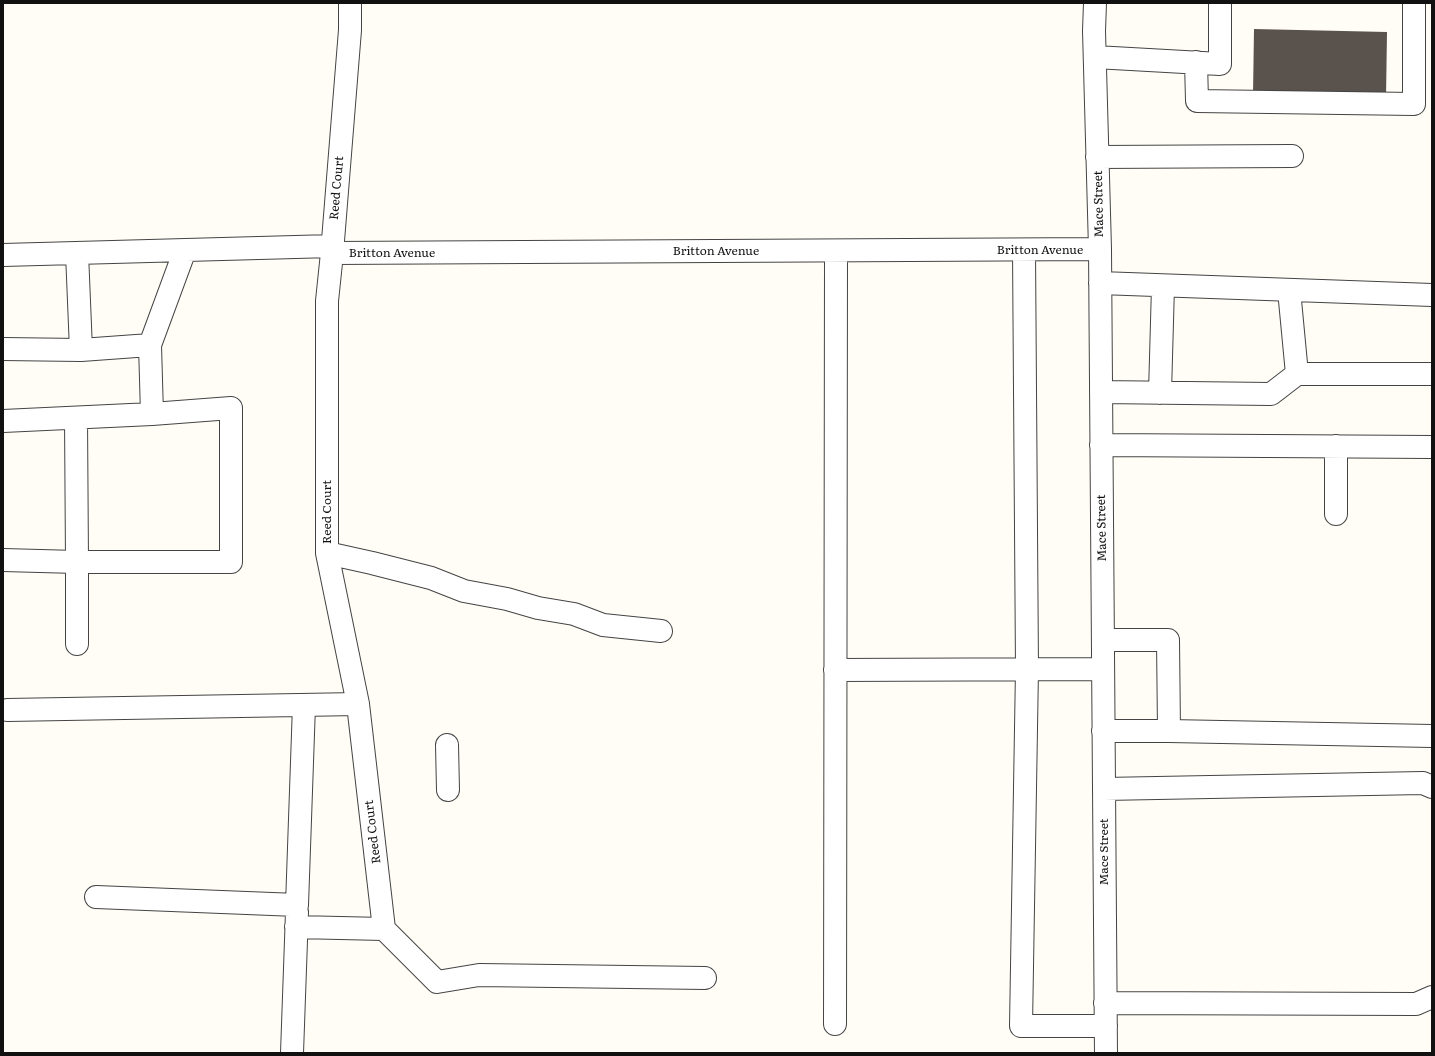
<!DOCTYPE html>
<html>
<head>
<meta charset="utf-8">
<style>
  body { margin:0 }
  #map { position:relative; width:1435px; height:1056px; overflow:hidden; background:#fffdf5; font-family:Literata,serif }
  canvas { display:block }
  .frame { position:absolute; inset:0; border:4px solid #111; pointer-events:none }
</style>
</head>
<body>
<div id="map">
<canvas width="1435" height="1056"></canvas>
<div class="frame"></div>
</div>
<script>
const ctx = document.querySelector('canvas').getContext('2d');
ctx.lineJoin = 'round';
function fill(path, color) { ctx.fillStyle = color; ctx.fill(path, 'evenodd'); }
const poly = rows => new Path2D(rows.map(r => 'M' + r).join(''));
function strokePath(path, color, width, dash) { ctx.strokeStyle = color; ctx.lineWidth = width; ctx.lineCap = dash ? 'butt' : 'round'; ctx.setLineDash(dash || []); ctx.stroke(path); }
function label(font, color, halo, rows, align = 'center') {
  ctx.font = font + ' Literata,serif'; ctx.lineWidth = 4; ctx.setLineDash([]); ctx.textBaseline = 'middle'; ctx.strokeStyle = halo; ctx.fillStyle = color; for (const [text, x, y, turn = 0] of rows) {
    ctx.save(); ctx.translate(x, y); ctx.rotate((+turn || 0) * Math.PI / 180); ctx.textAlign = isNaN(turn) ? turn : align; if (halo) ctx.strokeText(text, 0, 0); ctx.fillText(text, 0, 0); ctx.restore();
  }
}
fill(poly([
  [1254,29,1387,32,1386,98,1253,95]
]), '#5a524d');
const minor = poly([
  [1095,3,1094,31,1100,249,1106,1053],
  [1095,57,1220,64,1220,3],
  [1196,62,1197,101,1414,104,1414,3],
  [1097,157,1292,156],
  [1024,250,1027,669,1021,1026,1106,1026],
  [332,253,1100,249],
  [3,255,332,246],
  [1100,283,1432,295],
  [1289,290,1297,374],
  [150,345,185,250],
  [3,349,81,350,77,253],
  [1101,392,1271,394,1297,374,1432,374],
  [1160,393,1163,286],
  [3,421,152,414,150,345,81,350],
  [1101,445,1432,447],
  [1336,514,1336,446],
  [327,553,372,563,431,578,464,591,507,599,538,608,574,614,603,625,661,631],
  [3,560,77,562,76,418],
  [1103,640,1168,640,1169,731,1103,731],
  [77,644,77,562,231,562,231,408,152,414],
  [835,670,1103,669],
  [7,710,358,704],
  [1169,731,1432,736],
  [447,745,448,790],
  [1104,789,1423,783,1432,787],
  [96,897,297,905,304,705],
  [296,927,384,929,358,704,327,553,327,301,332,253,350,30,350,3],
  [384,929,437,982,479,975,705,978],
  [1105,1003,1416,1004,1432,997],
  [835,1024,836,251],
  [292,1053,297,912]
]);
strokePath(minor, '#444', 24);
strokePath(minor, '#fff', 22);
label('12px', '#111', '#fff', [
  ["Reed Court",337,188,-85],
  ["Mace Street",1099,204,-91],
  ["Britton Avenue",1040,250],
  ["Britton Avenue",716,251],
  ["Britton Avenue",392,253],
  ["Reed Court",327,512,-90],
  ["Mace Street",1102,528,-91],
  ["Reed Court",373,832,-97],
  ["Mace Street",1104,852,-90]
]);
</script>
</body>
</html>
